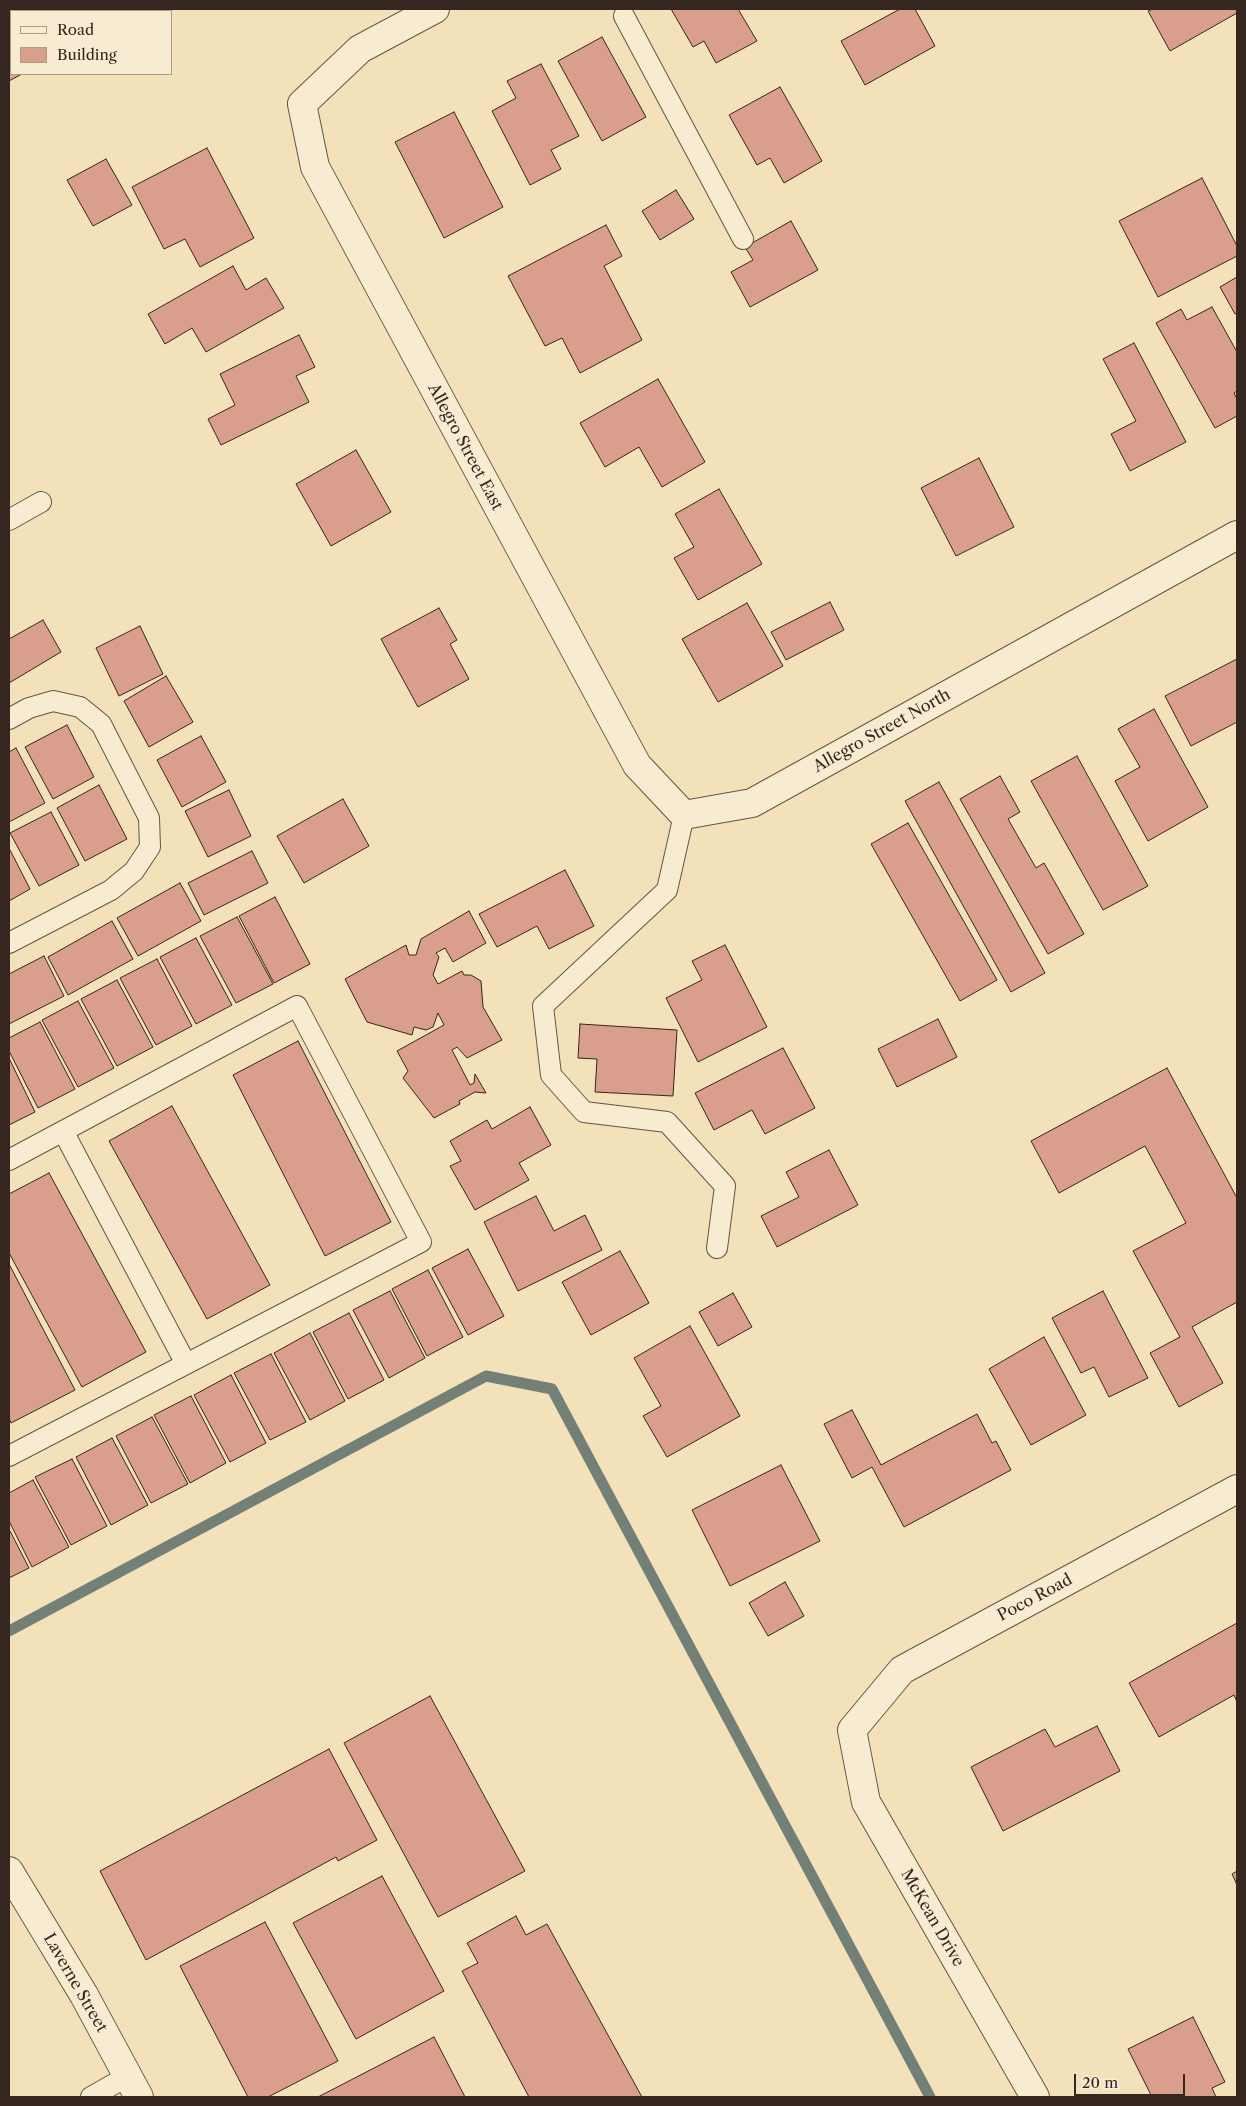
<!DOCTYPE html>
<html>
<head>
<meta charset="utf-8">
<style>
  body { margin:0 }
  #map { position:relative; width:1246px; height:2106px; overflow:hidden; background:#f2e1b9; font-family:"Libre Caslon Text",serif }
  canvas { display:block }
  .frame { position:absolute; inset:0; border:10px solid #35261f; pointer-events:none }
  .legend { position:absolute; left:10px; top:10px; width:162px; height:65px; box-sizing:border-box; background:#f7ecd2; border:1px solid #a99d8a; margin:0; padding:6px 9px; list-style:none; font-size:15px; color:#35261f }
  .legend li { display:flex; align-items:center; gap:10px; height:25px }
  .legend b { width:25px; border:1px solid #a99d8a }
  .scale { position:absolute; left:1074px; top:2074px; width:111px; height:22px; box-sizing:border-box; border:2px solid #35261f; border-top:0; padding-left:6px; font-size:15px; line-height:18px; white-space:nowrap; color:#35261f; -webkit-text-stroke:4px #f7ecd2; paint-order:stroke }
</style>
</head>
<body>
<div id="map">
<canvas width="1246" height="2106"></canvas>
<div class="frame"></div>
<ul class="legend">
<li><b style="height:6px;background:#f7ecd2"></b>Road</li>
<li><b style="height:14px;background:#da9e8c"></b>Building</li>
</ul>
<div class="scale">20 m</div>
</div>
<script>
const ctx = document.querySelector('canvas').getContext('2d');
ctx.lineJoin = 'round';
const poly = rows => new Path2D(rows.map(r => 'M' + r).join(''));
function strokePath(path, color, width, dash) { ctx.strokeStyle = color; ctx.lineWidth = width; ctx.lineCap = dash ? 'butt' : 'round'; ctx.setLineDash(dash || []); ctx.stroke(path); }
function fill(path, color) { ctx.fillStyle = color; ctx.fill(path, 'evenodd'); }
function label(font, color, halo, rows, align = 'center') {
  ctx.font = font + ' "Libre Caslon Text",serif'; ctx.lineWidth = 4; ctx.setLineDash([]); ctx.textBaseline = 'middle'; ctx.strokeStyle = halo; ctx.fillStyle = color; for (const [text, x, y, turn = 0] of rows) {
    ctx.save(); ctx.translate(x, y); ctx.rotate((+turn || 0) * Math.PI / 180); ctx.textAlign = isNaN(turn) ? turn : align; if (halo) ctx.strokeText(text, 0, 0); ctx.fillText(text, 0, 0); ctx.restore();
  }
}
strokePath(poly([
  [9,1631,486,1376,552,1389,930,2097]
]), '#738078', 11);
const building = poly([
  [9,9,14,11,11,11,11,74,22,74,9,81,9,9],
  [65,9,107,9,102,11,66,11,65,9],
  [671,9,738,9,757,41,716,63,704,41,693,47,671,9],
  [900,9,915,9,935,46,865,85,841,41,900,9],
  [1153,9,1237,9,1237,13,1170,51,1148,11,1153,9],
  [602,37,646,117,602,141,558,61,602,37],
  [541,64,579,136,551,150,561,169,530,185,492,111,516,98,507,81,541,64],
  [780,87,822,161,784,183,770,158,757,165,729,115,780,87],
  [454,112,503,207,444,238,395,142,454,112],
  [207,148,254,238,200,267,185,239,164,249,132,187,207,148],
  [106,159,132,205,93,226,67,180,106,159],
  [1202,178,1237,246,1237,256,1158,297,1119,221,1202,178],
  [676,190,694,219,660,240,642,211,676,190],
  [791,221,818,270,750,307,731,272,753,260,745,247,791,221],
  [606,225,622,256,604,266,642,340,580,373,562,338,545,346,508,276,606,225],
  [233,266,246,290,266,278,284,308,206,352,192,328,165,344,148,314,233,266],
  [1237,277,1237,313,1235,314,1220,287,1237,277],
  [1212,307,1237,352,1237,391,1234,393,1237,399,1237,416,1215,428,1156,323,1181,309,1187,320,1212,307],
  [299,335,315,367,296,376,309,402,221,445,208,419,235,405,220,374,299,335],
  [1134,343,1186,442,1130,471,1111,434,1136,421,1103,359,1134,343],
  [658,379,705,462,662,487,639,447,605,467,580,423,658,379],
  [356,450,391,512,331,546,296,484,356,450],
  [979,458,1014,527,956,556,921,488,979,458],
  [719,489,762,564,698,600,674,558,694,547,675,514,719,489],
  [830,602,844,630,786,660,771,632,830,602],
  [747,603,783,666,718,702,682,639,747,603],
  [439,608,457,640,450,644,469,679,418,707,381,639,439,608],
  [43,620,61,652,9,683,9,639,43,620],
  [140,626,163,674,119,696,96,648,140,626],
  [1237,659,1237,722,1191,746,1165,696,1237,659],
  [166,676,193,722,149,747,124,701,166,676],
  [1154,709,1208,807,1148,841,1115,781,1140,767,1118,729,1154,709],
  [67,725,94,777,53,799,25,747,67,725],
  [201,736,226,782,182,807,157,760,201,736],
  [16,748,45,803,9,822,9,752,16,748],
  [1077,756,1148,886,1103,910,1031,781,1077,756],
  [1000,776,1020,812,1008,819,1036,868,1044,863,1084,934,1048,954,960,799,1000,776],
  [939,782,1045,973,1011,992,905,801,939,782],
  [99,785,127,839,85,861,57,808,99,785],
  [229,790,251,836,208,857,185,811,229,790],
  [343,799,369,846,304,883,277,836,343,799],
  [51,812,79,865,39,886,10,833,51,812],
  [908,823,997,980,960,1001,871,844,908,823],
  [9,848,30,889,9,901,9,848],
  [252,851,268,883,204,915,188,883,252,851],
  [565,870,594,926,549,949,537,926,497,947,479,914,565,870],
  [180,883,201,921,138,956,117,918,180,883],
  [275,897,310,964,274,983,239,916,275,897],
  [469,911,486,943,453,962,445,948,436,953,439,957,433,975,438,984,462,971,464,975,471,975,481,981,483,1007,502,1040,467,1058,457,1047,452,1050,470,1085,474,1083,475,1074,486,1093,475,1092,459,1101,460,1104,434,1118,403,1078,408,1071,397,1051,444,1025,438,1013,433,1027,426,1030,414,1027,412,1035,367,1022,345,979,406,945,409,955,416,955,421,939,469,911],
  [237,917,273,984,236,1003,200,936,237,917],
  [112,921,133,959,68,995,48,957,112,921],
  [196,938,232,1005,196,1024,160,957,196,938],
  [725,945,767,1027,698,1062,666,998,702,980,692,961,725,945],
  [44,956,64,996,9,1024,9,974,44,956],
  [157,959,192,1026,156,1045,120,978,157,959],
  [117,980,153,1047,117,1066,81,999,117,980],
  [78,1001,114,1068,78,1087,42,1020,78,1001],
  [938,1019,957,1057,897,1087,878,1049,938,1019],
  [40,1022,75,1089,38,1108,9,1051,9,1038,40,1022],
  [580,1024,677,1030,673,1096,595,1092,597,1059,578,1058,580,1024],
  [298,1041,391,1222,325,1256,233,1075,298,1041],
  [783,1048,815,1108,765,1134,752,1110,714,1130,695,1093,783,1048],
  [9,1058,35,1112,9,1125,9,1058],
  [1167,1068,1237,1198,1237,1302,1192,1327,1223,1383,1179,1407,1150,1353,1180,1337,1133,1251,1186,1223,1145,1146,1059,1193,1031,1141,1167,1068],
  [172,1106,270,1285,207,1319,109,1141,172,1106],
  [530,1107,551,1145,519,1163,529,1180,475,1210,450,1166,461,1161,450,1141,487,1120,492,1129,530,1107],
  [829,1150,858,1205,777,1247,761,1216,799,1197,786,1172,829,1150],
  [49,1173,146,1352,82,1387,9,1253,9,1194,49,1173],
  [536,1196,554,1231,585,1215,602,1250,518,1291,484,1222,536,1196],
  [468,1249,504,1316,468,1335,432,1268,468,1249],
  [620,1251,649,1303,591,1335,562,1282,620,1251],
  [9,1264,75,1390,11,1423,9,1418,9,1264],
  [428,1270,463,1337,427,1356,392,1289,428,1270],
  [390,1291,425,1358,389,1378,353,1310,390,1291],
  [1103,1291,1148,1378,1109,1397,1094,1367,1081,1373,1052,1318,1103,1291],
  [733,1293,752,1327,718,1346,699,1312,733,1293],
  [349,1313,384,1380,348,1399,313,1332,349,1313],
  [690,1326,740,1416,667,1457,643,1416,661,1406,634,1358,690,1326],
  [310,1333,345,1401,310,1420,274,1353,310,1333],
  [1044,1337,1086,1415,1031,1445,989,1369,1044,1337],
  [271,1354,306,1422,270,1440,234,1373,271,1354],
  [231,1375,266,1443,230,1462,194,1395,231,1375],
  [191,1396,226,1463,190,1483,154,1415,191,1396],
  [852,1410,881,1465,977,1414,992,1443,996,1441,1011,1470,904,1527,872,1467,852,1478,824,1424,852,1410],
  [152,1417,188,1484,151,1503,116,1436,152,1417],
  [112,1438,148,1505,111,1525,76,1457,112,1438],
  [72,1459,107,1526,71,1545,35,1477,72,1459],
  [781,1465,820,1541,730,1586,692,1510,781,1465],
  [33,1480,69,1547,32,1567,9,1521,9,1493,33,1480],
  [9,1529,29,1568,9,1578,9,1529],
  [785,1582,804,1616,768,1636,749,1603,785,1582],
  [1237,1623,1237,1702,1234,1695,1159,1737,1129,1683,1237,1623],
  [430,1696,525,1871,438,1917,344,1743,430,1696],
  [1097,1726,1120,1771,1003,1831,971,1767,1045,1729,1055,1747,1097,1726],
  [329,1749,377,1840,338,1861,336,1857,146,1960,100,1871,329,1749],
  [1237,1871,1237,1885,1232,1874,1237,1871],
  [382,1876,444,1991,356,2039,293,1923,382,1876],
  [516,1916,526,1935,547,1924,642,2097,529,2097,462,1971,478,1963,467,1943,516,1916],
  [265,1922,338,2061,268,2097,248,2097,180,1966,265,1922],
  [1193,2017,1225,2082,1212,2088,1216,2097,1152,2097,1128,2049,1193,2017],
  [434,2037,465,2097,318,2097,434,2037]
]);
fill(building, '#da9e8c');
strokePath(building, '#35261f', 1);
const service = poly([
  [624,16,743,239],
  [9,520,41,502],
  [9,719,29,708,53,701,80,707,101,724,149,818,150,847,134,871,111,890,9,943],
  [684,815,667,890,543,1006,551,1075,584,1112,667,1122,725,1186,717,1248],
  [63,1131,186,1364],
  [9,1160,297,1006,421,1242,9,1456],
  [91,2097,128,2076]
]);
const minor = poly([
  [435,9,360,49,302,104,315,167,637,765,684,815,752,803,1237,535],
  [9,1871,84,1995,139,2097],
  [1035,2097,866,1802,852,1730,902,1670,1237,1489]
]);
strokePath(service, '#645546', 22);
strokePath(minor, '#645546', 30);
strokePath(service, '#f7ecd2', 20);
strokePath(minor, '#f7ecd2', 28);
label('16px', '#35261f', '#f7ecd2', [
  ["Allegro Street East",465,447,62],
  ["Allegro Street North",882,731,-29],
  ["Poco Road",1035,1598,-28],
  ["McKean Drive",932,1918,60],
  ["Laverne Street",75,1983,60]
]);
</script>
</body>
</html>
